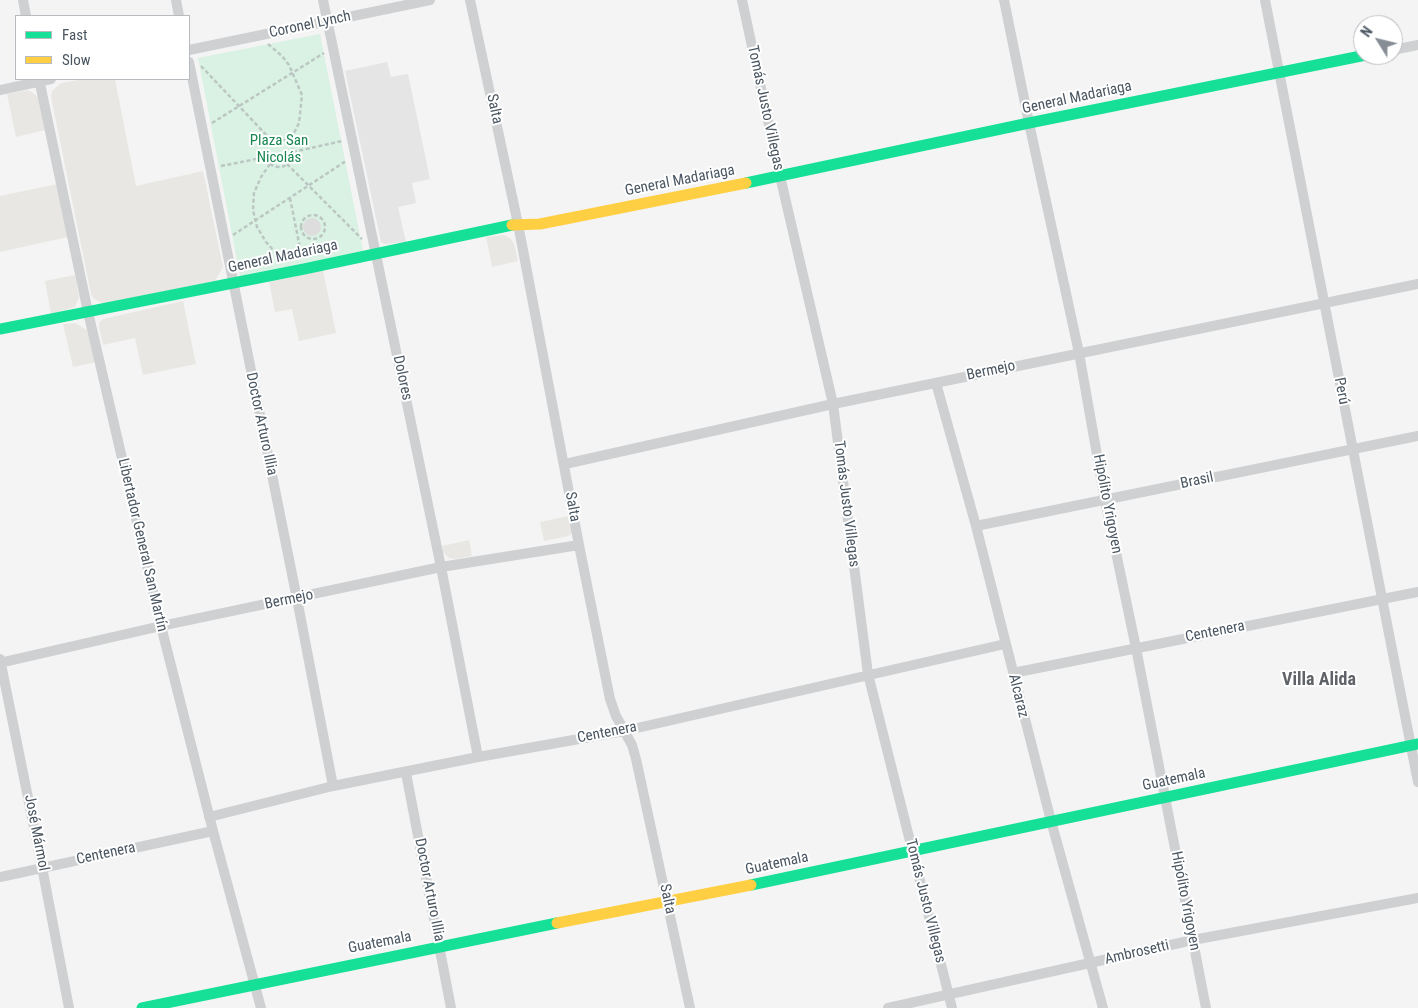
<!DOCTYPE html>
<html>
<head>
<meta charset="utf-8">
<style>
  body { margin:0 }
  #map { position:relative; width:1418px; height:1008px; overflow:hidden; background:#f4f4f4; font-family:"Roboto Condensed",sans-serif }
  canvas { display:block }
  .legend { position:absolute; left:15px; top:15px; width:175px; height:65px; box-sizing:border-box; background:#fff; border:1px solid #b7bbc0; margin:0; padding:6px 9px; list-style:none; font-size:15px; color:#4a5661 }
  .legend li { display:flex; align-items:center; gap:10px; height:25px }
  .legend b { width:25px; border:1px solid #b7bbc0 }
  .north { position:absolute; left:1353px; top:15px; width:50px; height:50px; box-sizing:border-box; background:#fff; border:1px solid #b7bbc0; border-radius:50%; rotate:306deg; font-size:14px; font-weight:700; line-height:20px; text-align:center; color:#4a5661 }
  .north::after { content:''; display:block; margin:auto; width:18px; height:22px; background:#868d94; clip-path:polygon(50% 0,100% 100%,50% 72%,0 100%) }
</style>
</head>
<body>
<div id="map">
<canvas width="1418" height="1008"></canvas>
<ul class="legend">
<li><b style="height:6px;background:#16e098"></b>Fast</li>
<li><b style="height:6px;background:#ffcf43"></b>Slow</li>
</ul>
<div class="north">N</div>
</div>
<script>
const ctx = document.querySelector('canvas').getContext('2d');
ctx.lineJoin = 'round';
function fill(path, color) { ctx.fillStyle = color; ctx.fill(path, 'evenodd'); }
const poly = rows => new Path2D(rows.map(r => 'M' + r).join(''));
function strokePath(path, color, width, dash) { ctx.strokeStyle = color; ctx.lineWidth = width; ctx.lineCap = dash ? 'butt' : 'round'; ctx.setLineDash(dash || []); ctx.stroke(path); }
function label(font, color, halo, rows, align = 'center') {
  ctx.font = font + ' "Roboto Condensed",sans-serif'; ctx.lineWidth = 4; ctx.setLineDash([]); ctx.textBaseline = 'middle'; ctx.strokeStyle = halo; ctx.fillStyle = color; for (const [text, x, y, turn = 0] of rows) {
    ctx.save(); ctx.translate(x, y); ctx.rotate((+turn || 0) * Math.PI / 180); ctx.textAlign = isNaN(turn) ? turn : align; if (halo) ctx.strokeText(text, 0, 0); ctx.fillText(text, 0, 0); ctx.restore();
  }
}
fill(poly([
  [84,79,115,79,136,186,203,171,223,267,215,281,103,304,93,298,91,294,51,97,52,91,61,83],
  [28,90,35,94,38,98,45,130,16,137,7,94],
  [57,184,68,237,0,252,0,196],
  [504,235,511,239,514,244,518,261,492,267,486,237],
  [323,270,336,333,299,341,292,309,275,312,269,282],
  [75,275,79,297,75,307,51,314,45,281],
  [183,301,196,364,143,375,135,338,103,345,99,327,99,323,103,319],
  [75,323,87,330,96,362,73,367,63,324],
  [569,516,572,533,569,536,544,541,540,522],
  [469,540,472,556,455,559,449,558,443,552,442,546]
]), '#e8e7e3');
fill(poly([
  [387,62,391,77,408,74,430,179,412,183,416,203,398,207,406,242,385,244,381,242,345,71]
]), '#e6e5e6');
fill(poly([
  [320,34,363,251,240,276,198,58]
]), '#d9f2e3');
fill(poly([
  '303 227a9 9 0 1 1 18 0a9 9 0 1 1-18 0Z'
]), '#ddddde');
strokePath(poly([
  [268,44,282,56,289,65,302,95,299,123,289,143],
  [201,66,272,141],
  [212,123,324,53],
  '265 153a14 14 0 1 1 28 0a14 14 0 1 1-28 0Z',
  [293,152,342,141],
  [270,164,261,177,254,193,253,210,257,227,266,242,283,261],
  [287,164,362,239],
  [221,166,266,157],
  [290,198,302,258],
  '301 227a12 12 0 1 1 24 0a12 12 0 1 1-24 0Z',
  [233,235,346,161]
]), '#bcc7c4', 2.5, [4, 2.5]);
strokePath(poly([
  [23,0,26,16],
  [176,0,179,16],
  [323,0,441,567,478,757],
  [470,0,518,224,579,545,610,699,616,716,632,745,636,759,690,1008],
  [742,0,780,176,833,404,868,674,952,1008],
  [1004,0,1029,123,1079,353,1105,500,1136,648,1206,1008],
  [1265,0,1418,782],
  [189,50,430,0],
  [1393,50,1418,45],
  [189,62,297,599,333,786],
  [39,79,88,312,161,626,213,831,261,1008],
  [0,90,51,79],
  [936,383,976,526,1051,821,1103,1008],
  [565,464,833,404,1418,284],
  [976,526,1418,436],
  [0,659,42,867,69,1008],
  [0,663,161,626,441,567,579,545],
  [1013,673,1418,592],
  [406,773,451,1008],
  [209,817,333,786,478,757,624,731,1005,644],
  [0,877,213,831],
  [888,1008,1193,940,1418,898]
]), '#ced0d2', 10);
strokePath(poly([
  [746,183,1029,123,1366,55],
  [0,329,304,269,512,225],
  [751,885,1418,744],
  [142,1008,557,923]
]), '#16e098', 11);
strokePath(poly([
  [512,225,540,224,746,183],
  [557,923,751,885]
]), '#ffcf43', 11);
label('15px', '#4a5661', '#fff', [
  ["Coronel Lynch",310,25,-12],
  ["General Madariaga",1077,98,-12],
  ["Tomás Justo Villegas",765,108,78],
  ["Salta",494,109,78],
  ["General Madariaga",680,181,-11],
  ["General Madariaga",283,257,-12],
  ["Bermejo",991,371,-12],
  ["Dolores",402,378,78],
  ["Perú",1341,391,79],
  ["Doctor Arturo Illia",261,424,78],
  ["Brasil",1197,481,-12],
  ["Tomás Justo Villegas",846,504,83],
  ["Hipólito Yrigoyen",1107,504,79],
  ["Salta",572,507,80],
  ["Libertador General San Martín",142,545,77],
  ["Bermejo",289,600,-12],
  ["Centenera",1215,632,-11],
  ["Alcaraz",1018,696,76],
  ["Centenera",607,733,-11],
  ["Guatemala",1174,780,-12],
  ["José Mármol",36,833,79],
  ["Centenera",106,854,-12],
  ["Guatemala",777,864,-12],
  ["Doctor Arturo Illia",429,890,79],
  ["Salta",667,899,78],
  ["Tomás Justo Villegas",925,901,76],
  ["Hipólito Yrigoyen",1185,901,79],
  ["Guatemala",380,943,-11],
  ["Ambrosetti",1137,953,-13]
]);
label('15px', '#17864f', '#fff', [
  ["Plaza San",279,141],
  ["Nicolás",279,158]
]);
label('bold 18px', '#5f6368', '#fff', [
  ["Villa Alida",1319,680]
]);
</script>
</body>
</html>
